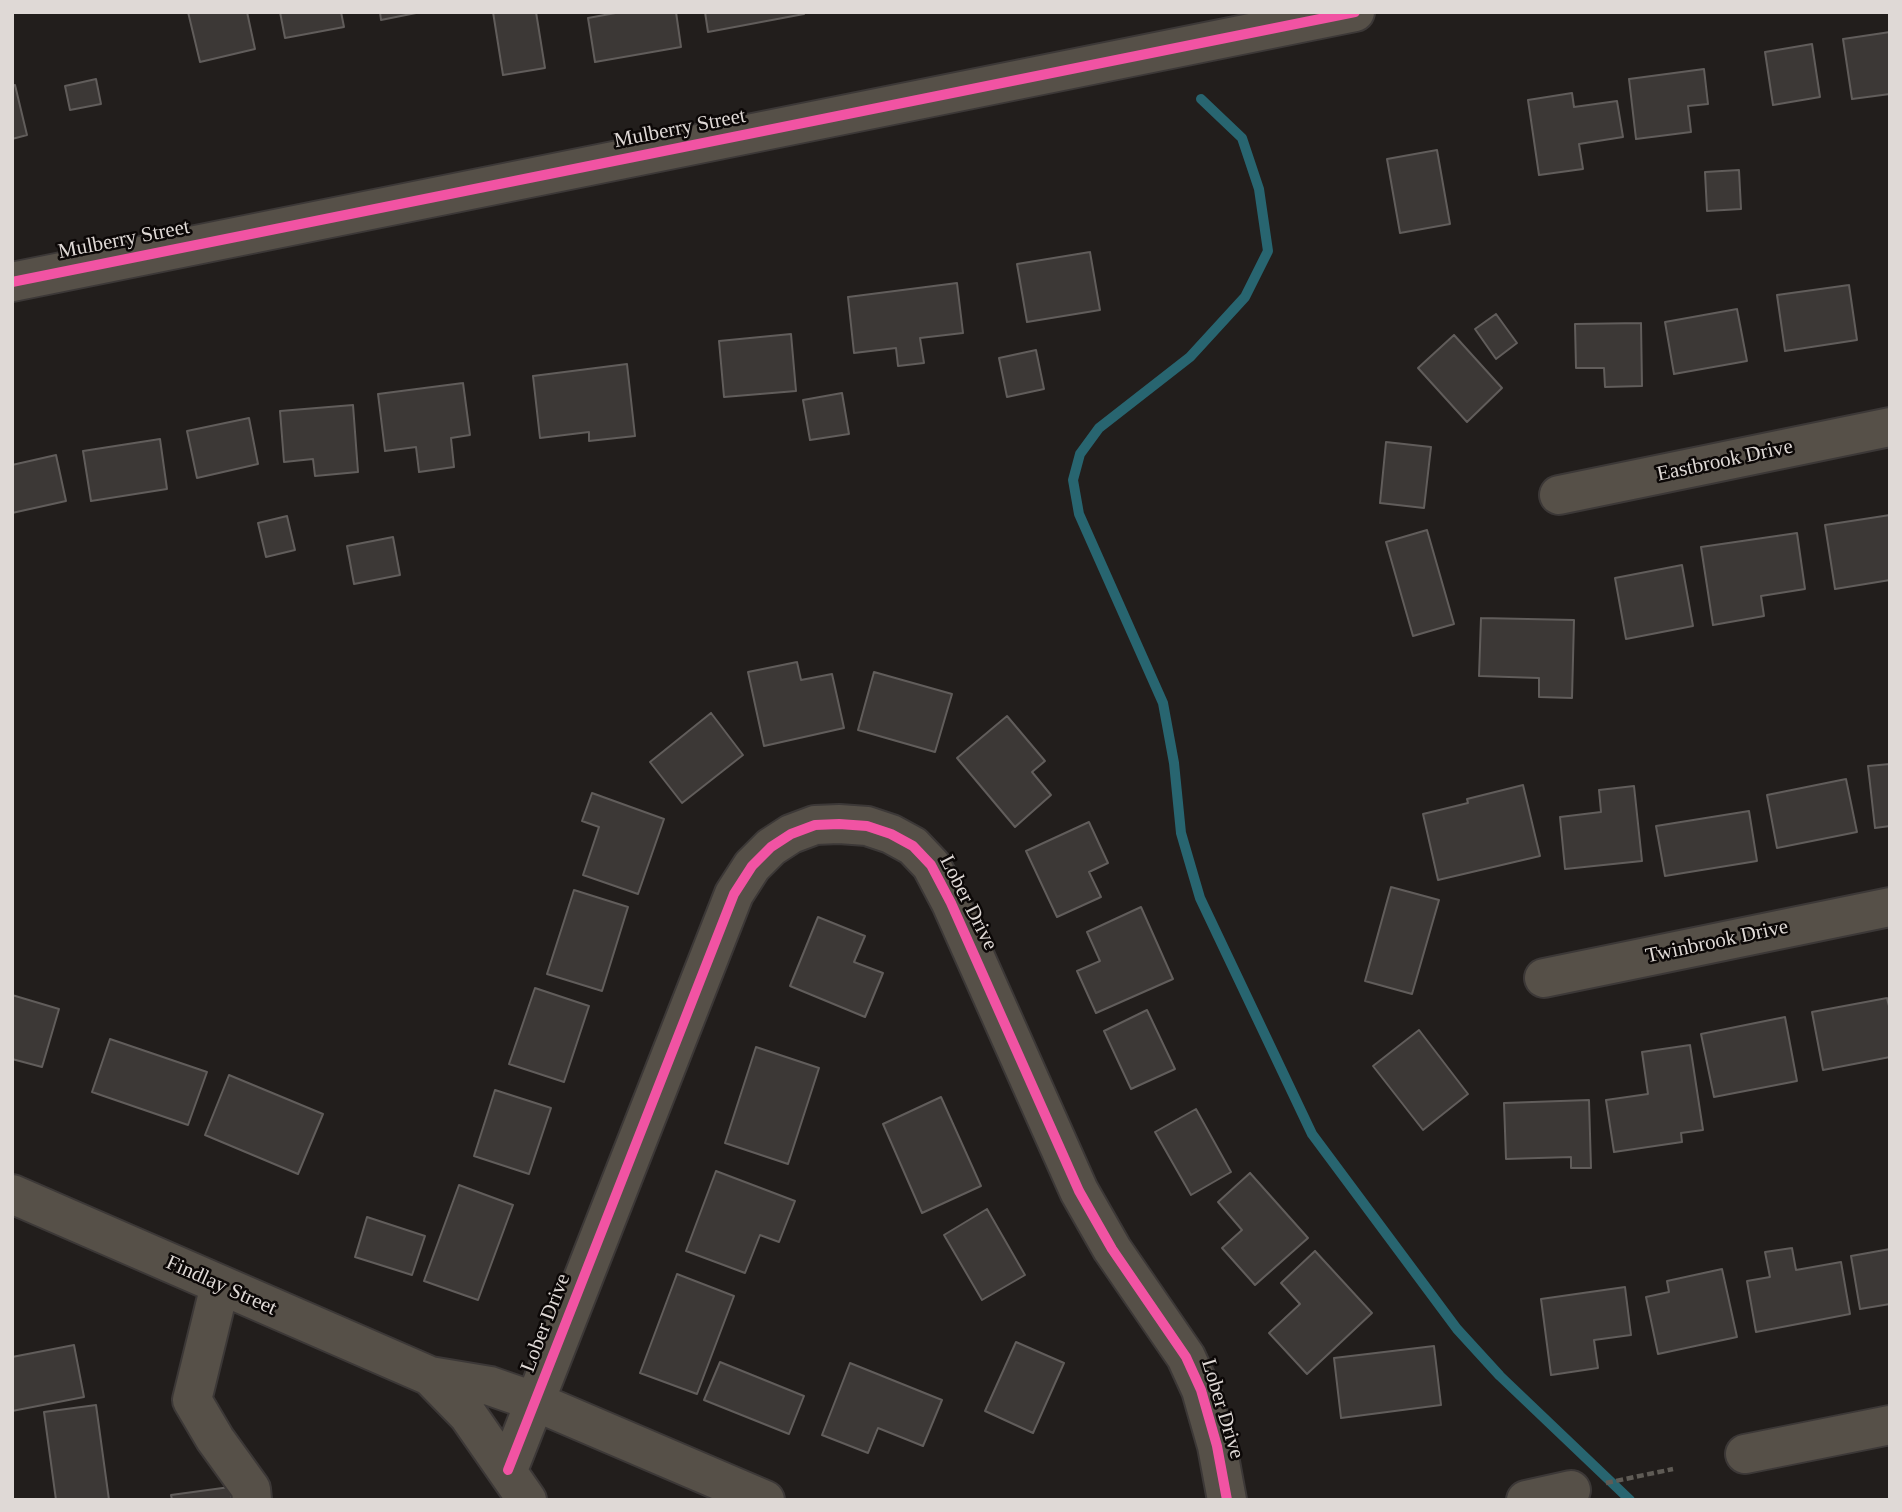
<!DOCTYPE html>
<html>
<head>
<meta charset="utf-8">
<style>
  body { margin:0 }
  #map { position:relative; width:1902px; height:1512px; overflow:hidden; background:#221e1c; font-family:Georgia,serif }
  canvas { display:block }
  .frame { position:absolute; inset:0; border:14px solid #dfd9d6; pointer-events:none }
</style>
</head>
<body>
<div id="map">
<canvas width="1902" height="1512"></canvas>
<div class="frame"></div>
</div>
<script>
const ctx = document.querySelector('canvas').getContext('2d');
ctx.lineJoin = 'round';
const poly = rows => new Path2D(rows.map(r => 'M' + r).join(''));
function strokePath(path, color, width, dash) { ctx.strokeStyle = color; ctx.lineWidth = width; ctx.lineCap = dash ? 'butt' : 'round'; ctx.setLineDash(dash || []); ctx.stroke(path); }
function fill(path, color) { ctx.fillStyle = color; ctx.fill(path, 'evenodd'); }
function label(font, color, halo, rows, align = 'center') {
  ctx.font = font + ' Georgia,serif'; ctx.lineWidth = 5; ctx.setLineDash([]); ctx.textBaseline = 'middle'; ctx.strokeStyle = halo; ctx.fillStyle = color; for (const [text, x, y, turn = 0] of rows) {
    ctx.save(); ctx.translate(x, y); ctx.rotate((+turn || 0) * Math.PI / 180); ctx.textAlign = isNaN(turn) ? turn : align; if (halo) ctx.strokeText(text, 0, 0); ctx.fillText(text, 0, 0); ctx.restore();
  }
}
strokePath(poly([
  [1201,99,1242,138,1259,189,1268,251,1245,297,1190,357,1099,428,1080,454,1073,480,1079,514,1163,703,1174,763,1181,833,1200,898,1312,1134,1457,1329,1500,1376,1630,1500]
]), '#286570', 10);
const building = poly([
  [188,12,247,12,255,49,200,62,188,12],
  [280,12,341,12,344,27,285,38,280,12],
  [380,12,421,12,381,20,380,12],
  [493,12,536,12,545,68,503,75,493,12],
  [621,12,676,12,681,47,595,62,588,18,621,12],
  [705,12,803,12,804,14,708,32,705,12],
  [1890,32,1890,94,1852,99,1843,39,1890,32],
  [1812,44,1820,97,1773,105,1765,52,1812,44],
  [1704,69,1708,104,1688,106,1691,132,1636,139,1629,79,1704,69],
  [96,79,101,104,70,110,65,86,96,79],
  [15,85,27,135,12,139,12,86,15,85],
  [1572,93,1574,107,1617,101,1623,137,1579,144,1583,169,1539,175,1528,100,1572,93],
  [1437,150,1450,224,1400,233,1387,159,1437,150],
  [1739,170,1741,209,1707,211,1705,172,1739,170],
  [1090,252,1100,310,1027,322,1017,264,1090,252],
  [957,283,963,333,920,338,924,363,898,366,896,348,854,353,848,297,957,283],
  [1849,285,1857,340,1785,351,1777,295,1849,285],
  [1737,309,1747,361,1674,374,1665,322,1737,309],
  [1496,314,1517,343,1496,359,1475,329,1496,314],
  [1641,323,1642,386,1605,387,1604,368,1576,368,1575,324,1641,323],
  [791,334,796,391,724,397,719,341,791,334],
  [1454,335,1502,388,1467,422,1418,368,1454,335],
  [1036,350,1044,389,1007,397,999,358,1036,350],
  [627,364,635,436,589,441,589,432,540,438,533,376,627,364],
  [463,383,470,435,451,438,454,467,419,472,416,447,385,451,378,394,463,383],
  [842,393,849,434,810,440,803,400,842,393],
  [353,405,358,472,315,476,313,459,284,462,280,411,353,405],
  [249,418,258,464,197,478,187,431,249,418],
  [160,439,167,489,91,501,83,451,160,439],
  [1386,442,1431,447,1424,508,1380,503,1386,442],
  [56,455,66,501,12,513,12,465,56,455],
  [1890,515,1890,580,1835,589,1825,525,1890,515],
  [287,516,295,550,266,557,258,523,287,516],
  [1427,530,1454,624,1413,636,1386,542,1427,530],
  [1797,533,1805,589,1761,596,1764,616,1713,625,1701,547,1797,533],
  [393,537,400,575,354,584,347,546,393,537],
  [1682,565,1693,626,1626,639,1615,578,1682,565],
  [1481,618,1574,620,1572,698,1539,697,1539,678,1479,676,1481,618],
  [797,662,801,680,832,674,844,728,764,746,748,672,797,662],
  [874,672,952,694,935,752,858,730,874,672],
  [711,713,743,755,682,803,650,762,711,713],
  [1007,716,1045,761,1032,772,1051,795,1015,827,957,758,1007,716],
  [1890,764,1890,826,1875,828,1868,766,1890,764],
  [1846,779,1857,832,1777,848,1767,795,1846,779],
  [1523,785,1540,856,1438,880,1423,814,1468,803,1467,799,1523,785],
  [1634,786,1642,861,1565,869,1560,817,1601,812,1599,790,1634,786],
  [592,793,664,819,638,894,583,875,599,827,582,821,592,793],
  [1749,811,1757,861,1665,876,1656,826,1749,811],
  [1089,822,1108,863,1089,872,1101,897,1057,917,1026,851,1089,822],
  [1391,887,1439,900,1412,994,1365,981,1391,887],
  [574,890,628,907,602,991,547,974,574,890],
  [1141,907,1173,979,1096,1013,1077,971,1100,961,1087,932,1141,907],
  [818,917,865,936,854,962,883,973,865,1017,790,986,818,917],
  [535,988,589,1006,564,1082,509,1064,535,988],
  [12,995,59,1009,42,1067,12,1059,12,995],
  [1887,998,1890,1010,1890,1057,1823,1070,1812,1012,1887,998],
  [1147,1010,1175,1069,1131,1089,1104,1031,1147,1010],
  [1785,1017,1797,1081,1714,1097,1701,1034,1785,1017],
  [1419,1030,1468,1094,1423,1130,1373,1066,1419,1030],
  [110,1039,207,1072,188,1125,92,1092,110,1039],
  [1690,1045,1703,1130,1681,1133,1682,1142,1614,1152,1606,1100,1648,1094,1642,1052,1690,1045],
  [756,1047,819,1068,788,1164,725,1143,756,1047],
  [229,1075,323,1114,298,1174,205,1135,229,1075],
  [495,1090,551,1108,529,1174,474,1156,495,1090],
  [941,1097,981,1186,922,1213,883,1124,941,1097],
  [1589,1100,1591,1168,1571,1168,1571,1157,1506,1159,1504,1103,1589,1100],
  [1196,1109,1231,1172,1191,1195,1155,1132,1196,1109],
  [716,1171,795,1201,779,1242,760,1235,745,1273,686,1251,716,1171],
  [1250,1173,1308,1238,1255,1285,1222,1248,1242,1230,1218,1202,1250,1173],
  [459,1185,513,1205,478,1300,424,1281,459,1185],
  [987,1209,1025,1275,982,1300,944,1235,987,1209],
  [367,1217,425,1236,412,1275,355,1257,367,1217],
  [1792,1248,1796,1270,1841,1262,1850,1314,1756,1332,1747,1281,1770,1277,1765,1252,1792,1248],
  [1890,1249,1890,1304,1860,1309,1851,1256,1890,1249],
  [1315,1251,1372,1313,1307,1374,1269,1333,1300,1304,1281,1283,1315,1251],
  [1722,1269,1737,1337,1658,1354,1646,1297,1669,1292,1667,1281,1722,1269],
  [677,1274,734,1296,697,1394,640,1373,677,1274],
  [1625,1287,1631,1335,1594,1340,1598,1368,1551,1375,1541,1299,1625,1287],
  [1016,1342,1064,1363,1033,1433,985,1411,1016,1342],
  [74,1345,84,1397,12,1411,12,1357,74,1345],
  [1434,1346,1441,1405,1341,1418,1334,1358,1434,1346],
  [720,1362,804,1396,789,1434,704,1400,720,1362],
  [850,1363,942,1400,923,1446,878,1428,868,1453,822,1435,850,1363],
  [96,1405,109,1500,56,1500,44,1412,96,1405],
  [230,1487,232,1500,172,1500,171,1495,230,1487]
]);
fill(building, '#3c3836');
strokePath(building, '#615d5b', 2);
const minor = poly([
  [12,282,1355,12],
  [1559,495,1890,427],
  [1544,978,1890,907],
  [12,1194,430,1376,490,1386,536,1402,765,1500],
  [220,1285,192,1400,215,1439,251,1489,252,1500],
  [430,1376,468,1415,527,1500],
  [1745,1454,1890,1425],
  [508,1470,734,894,752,866,771,847,791,834,815,825,839,824,867,826,891,834,913,846,931,865,951,903,1079,1191,1112,1249,1186,1357,1201,1390,1217,1446,1227,1500],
  [1526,1500,1571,1490]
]);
strokePath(minor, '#3c3837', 42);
strokePath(poly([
  [1606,1483,1673,1469]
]), '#5f5b55', 4.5, [7, 3.5]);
strokePath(minor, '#565048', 38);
strokePath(poly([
  [12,282,1355,12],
  [508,1470,734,894,752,866,771,847,791,834,815,825,839,824,867,826,891,834,913,846,931,865,951,903,1079,1191,1112,1249,1186,1357,1201,1390,1217,1446,1227,1500]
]), '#f153a3', 10);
label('21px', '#dfd9d6', '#0c0807', [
  ["Mulberry Street",680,129,-11],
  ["Mulberry Street",124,240,-11],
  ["Eastbrook Drive",1725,461,-12],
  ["Lober Drive",968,903,63],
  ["Twinbrook Drive",1717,942,-12],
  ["Findlay Street",221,1286,24],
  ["Lober Drive",546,1323,-69],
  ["Lober Drive",1222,1409,73]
]);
</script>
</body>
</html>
